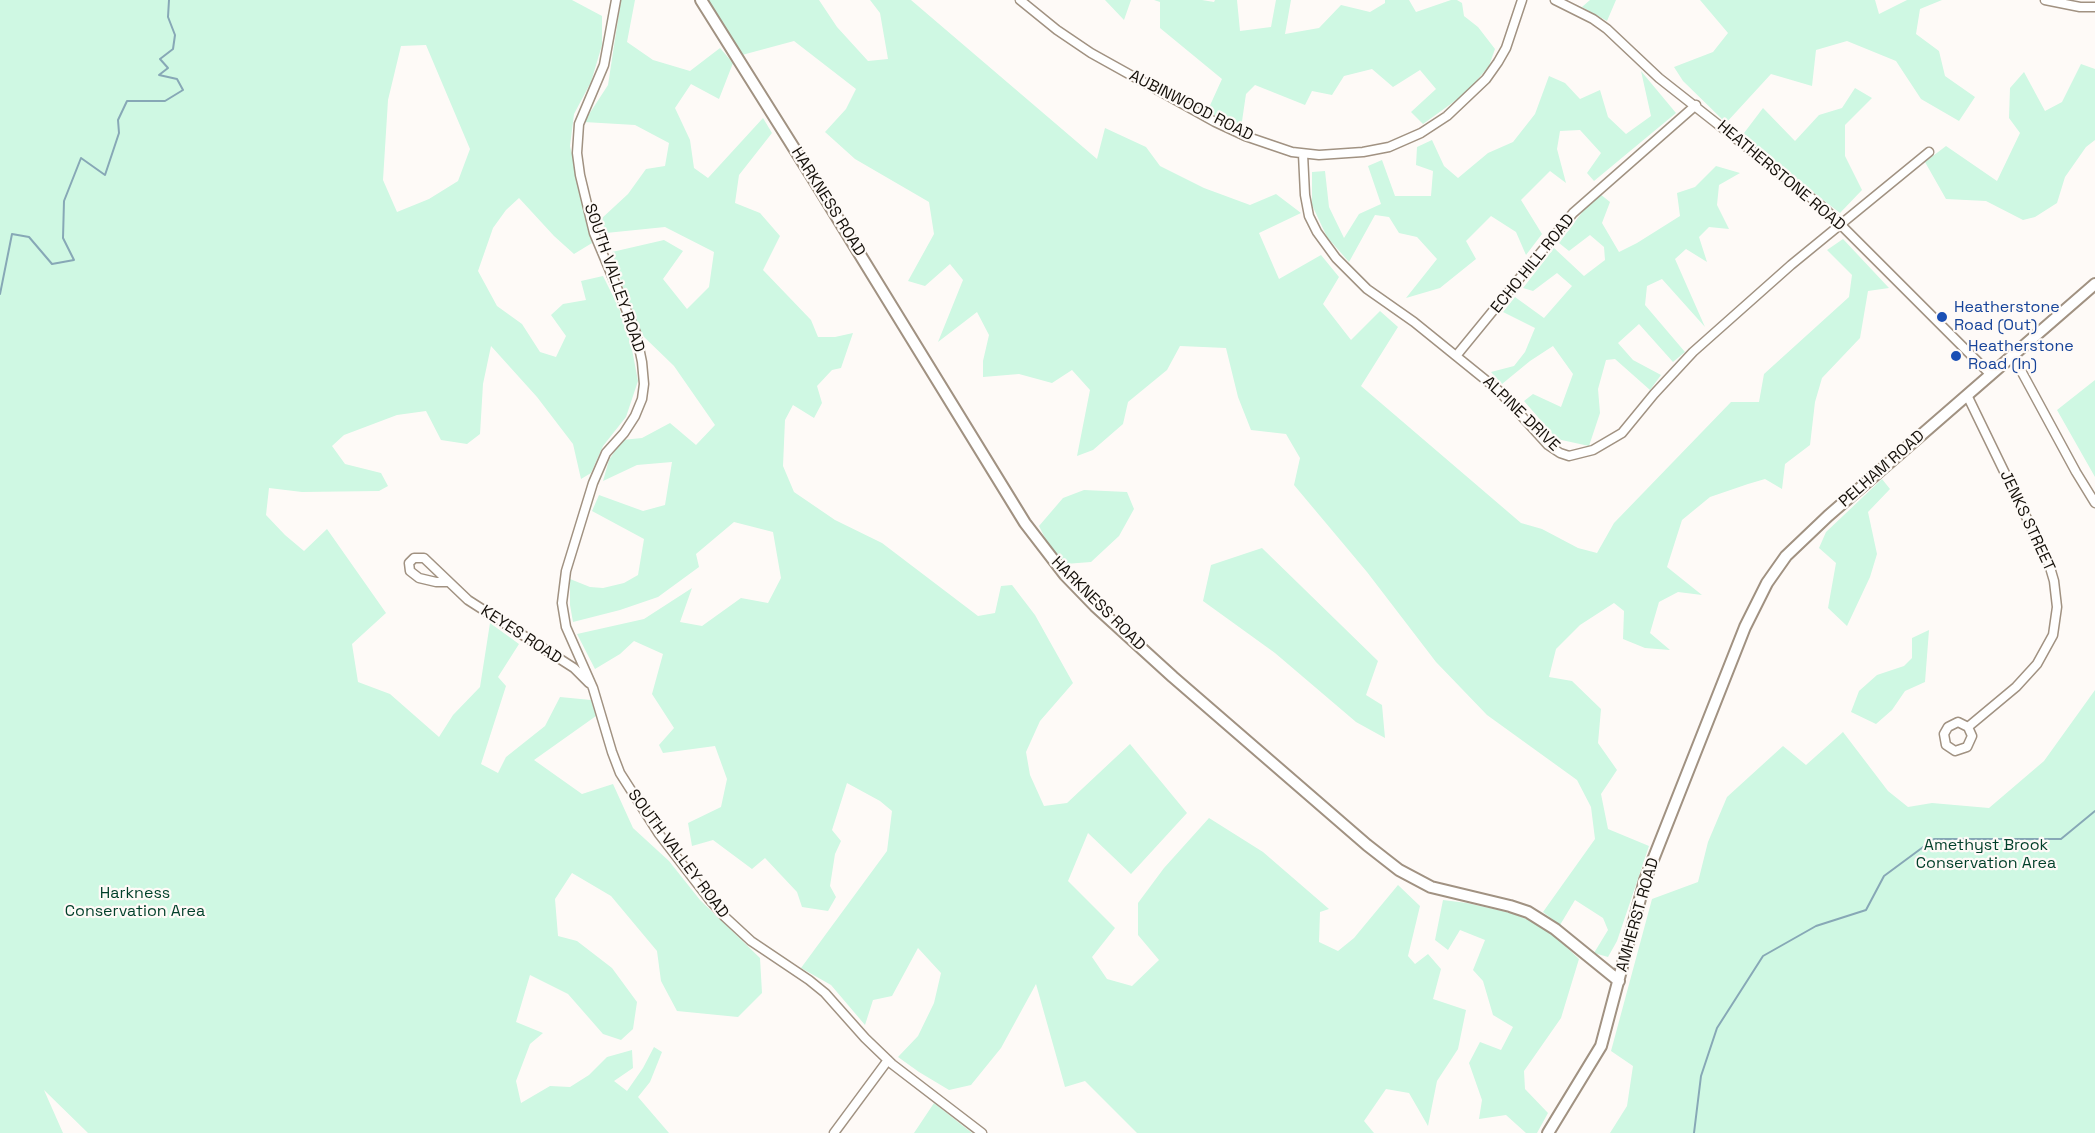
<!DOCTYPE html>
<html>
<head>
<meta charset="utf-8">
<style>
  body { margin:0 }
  canvas { display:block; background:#fefaf7 }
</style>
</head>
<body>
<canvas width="2095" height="1133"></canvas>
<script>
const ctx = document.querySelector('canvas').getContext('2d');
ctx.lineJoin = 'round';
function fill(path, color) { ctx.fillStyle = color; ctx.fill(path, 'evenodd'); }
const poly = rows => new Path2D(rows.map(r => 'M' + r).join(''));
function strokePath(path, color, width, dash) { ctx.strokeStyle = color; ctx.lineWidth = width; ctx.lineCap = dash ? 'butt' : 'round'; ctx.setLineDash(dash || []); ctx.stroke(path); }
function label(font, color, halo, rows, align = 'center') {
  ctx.font = font + ' "Space Grotesk",sans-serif'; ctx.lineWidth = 4.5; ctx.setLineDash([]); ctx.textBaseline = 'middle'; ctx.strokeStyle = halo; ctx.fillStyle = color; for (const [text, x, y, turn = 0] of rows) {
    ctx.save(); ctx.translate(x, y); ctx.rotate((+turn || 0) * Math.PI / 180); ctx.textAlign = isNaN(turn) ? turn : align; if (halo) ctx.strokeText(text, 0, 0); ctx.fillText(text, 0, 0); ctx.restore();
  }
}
fill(poly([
  [0,0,572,0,602,16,602,45,591,82,574,114,570,146,592,243,574,254,554,236,519,198,506,210,493,228,478,271,497,306,522,324,540,352,556,357,566,336,551,315,563,304,586,300,581,281,603,276,619,308,631,344,638,381,626,417,603,446,591,473,581,479,573,444,537,397,491,346,483,384,480,434,467,444,441,440,426,411,397,415,344,435,332,446,345,464,381,473,388,486,379,491,302,492,269,488,266,515,285,535,304,551,327,529,386,613,352,644,358,682,390,694,439,737,453,715,480,687,490,623,519,644,498,677,506,686,481,764,498,773,506,757,545,726,560,697,591,700,596,716,534,760,582,794,613,784,633,828,669,861,700,900,760,958,762,993,738,1017,677,1011,661,981,657,951,611,896,572,873,555,899,558,936,577,941,612,968,637,1002,633,1029,621,1040,603,1034,568,994,530,975,516,1022,543,1033,530,1044,516,1081,521,1103,550,1086,570,1087,589,1075,607,1057,632,1050,633,1068,614,1081,627,1091,643,1068,654,1047,662,1052,650,1082,638,1097,669,1133,88,1133,44,1090,63,1133,0,1133],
  [426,45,470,149,458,181,429,199,397,212,383,180,388,100,401,46],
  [621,0,635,0,627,42,653,60,690,71,720,48,733,63,719,99,691,84,675,108,690,140,694,168,708,178,763,118,772,133,739,175,735,203,760,213,780,236,763,270,811,320,818,337,835,337,853,333,841,368,832,370,817,386,822,403,814,418,793,405,785,420,783,466,794,492,835,520,882,543,978,616,995,613,1001,586,1012,585,1035,615,1073,683,1040,721,1026,752,1030,775,1044,806,1067,803,1130,744,1187,813,1131,874,1088,833,1068,881,1115,928,1092,957,1107,979,1132,986,1159,960,1138,935,1138,903,1164,868,1209,818,1263,852,1329,909,1320,912,1319,942,1338,951,1354,938,1398,885,1420,906,1408,956,1415,964,1428,954,1441,969,1433,999,1466,1010,1458,1049,1437,1081,1428,1126,1409,1093,1386,1089,1364,1121,1374,1133,1137,1133,1085,1081,1065,1087,1036,984,1001,1048,971,1085,949,1090,919,1072,898,1057,918,1036,934,1003,941,973,918,948,892,996,873,1000,865,1025,831,985,801,968,887,851,892,811,880,801,847,783,832,830,841,841,835,854,830,886,836,897,828,911,802,907,797,892,765,858,752,869,713,840,692,846,688,823,721,807,727,779,715,746,663,753,659,745,674,728,652,694,663,654,634,641,620,654,595,669,577,634,644,619,692,588,680,622,702,626,741,598,768,603,781,578,773,532,734,522,696,554,699,567,658,597,620,610,573,622,570,605,570,579,590,587,603,588,624,583,638,575,644,539,592,511,599,495,643,511,665,505,672,462,637,465,603,481,609,460,622,440,642,438,670,423,696,445,715,425,674,366,641,334,627,300,612,252,664,240,683,251,663,279,687,309,709,287,714,252,665,227,606,233,601,219,628,194,646,169,665,166,669,143,635,125,584,122,608,85],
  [707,0,819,0,837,27,868,61,888,59,880,13,870,0,911,0,1097,159,1105,128,1146,147,1160,166,1204,188,1250,205,1276,194,1301,213,1259,233,1279,279,1321,255,1339,277,1323,304,1351,340,1380,311,1398,327,1361,386,1521,523,1542,529,1578,548,1597,553,1614,523,1731,402,1759,402,1764,374,1849,297,1852,275,1827,250,1843,239,1889,288,1868,291,1860,338,1822,378,1815,402,1810,445,1785,464,1782,489,1765,479,1748,484,1710,497,1682,520,1667,567,1702,595,1678,592,1659,602,1650,633,1670,650,1645,648,1623,639,1624,611,1614,603,1580,625,1556,649,1549,677,1572,681,1601,709,1598,743,1617,770,1601,794,1608,829,1649,846,1617,941,1608,957,1594,953,1608,930,1603,918,1575,900,1560,925,1543,912,1595,839,1591,807,1577,780,1487,715,1436,662,1367,572,1294,485,1300,458,1286,434,1251,430,1238,397,1226,348,1180,346,1167,370,1128,402,1123,424,1093,450,1077,456,1090,390,1072,370,1052,383,1019,374,983,377,983,361,989,335,977,312,938,342,963,280,950,264,925,286,908,281,934,234,929,202,855,159,825,132,846,109,856,89,794,41,742,55],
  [1105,0,1131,0,1124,20],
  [1154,0,1202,0,1214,2,1215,0,1237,0,1240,31,1271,27,1276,0,1291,0,1285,34,1319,28,1341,5,1370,12,1385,3,1385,0,1409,0,1416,12,1451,0,1457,0,1462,3,1464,16,1478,27,1495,49,1489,66,1466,93,1423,124,1411,112,1436,89,1420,70,1393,87,1372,69,1344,76,1332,95,1312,91,1305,105,1255,85,1246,94,1241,128,1207,112,1222,79,1160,28,1160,2],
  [1590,0,1616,0,1607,21,1582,7],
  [1700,0,1875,0,1879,14,1907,0,1942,0,1920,9,1916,34,1939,51,1945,76,1975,97,1959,121,1921,99,1896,61,1847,41,1816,50,1812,86,1771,74,1726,123,1683,81,1674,67,1713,52,1728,33],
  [2081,64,2095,69,2095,140,2086,147,2065,177,2057,203,2035,217,2023,220,1986,201,1946,199,1925,162,1946,146,1997,181,2020,133,2009,118,2010,88,2024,72,2045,111,2062,102],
  [1641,71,1676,113,1594,181,1587,173,1601,153,1580,130,1560,131,1557,149,1566,183,1550,171,1521,200,1542,234,1526,255,1516,232,1491,216,1466,241,1476,259,1440,288,1406,298,1437,259,1417,237,1399,233,1389,217,1375,215,1349,262,1327,237,1312,205,1312,172,1325,171,1329,207,1344,238,1359,214,1381,204,1368,166,1382,160,1395,196,1431,196,1433,171,1416,165,1417,147,1432,140,1444,166,1458,178,1488,153,1513,142,1535,114,1549,76,1565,83,1580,99,1600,90,1608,117,1626,134,1651,116],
  [1855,88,1872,98,1845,125,1845,156,1862,190,1840,213,1741,137,1763,108,1795,141,1819,115,1842,108],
  [1716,166,1740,173,1719,185,1717,205,1729,229,1709,227,1699,237,1707,262,1686,249,1675,259,1705,327,1662,279,1647,286,1645,305,1685,352,1673,362,1639,324,1618,343,1633,360,1661,375,1650,390,1615,359,1606,360,1598,389,1600,413,1589,446,1557,439,1524,401,1533,394,1561,407,1573,374,1553,346,1530,361,1502,384,1491,372,1514,366,1525,352,1535,328,1503,312,1515,297,1544,318,1572,286,1557,273,1533,291,1523,288,1554,248,1584,276,1605,260,1604,247,1590,235,1569,251,1559,243,1583,211,1600,194,1610,202,1602,223,1619,252,1637,243,1680,216,1677,193,1695,187],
  [2095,380,2095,477,2057,410],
  [1882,479,1890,489,1868,512,1877,554,1870,577,1847,626,1828,608,1836,563,1819,548,1826,532],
  [1084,490,1127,492,1134,509,1119,536,1091,562,1065,564,1053,554,1039,526,1063,498],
  [1262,548,1378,661,1366,695,1382,705,1385,738,1356,722,1275,653,1203,601,1211,565],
  [1929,630,1925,682,1905,691,1892,710,1876,724,1851,712,1859,691,1877,675,1904,666,1912,658,1912,638],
  [2095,690,2095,1133,1610,1133,1627,1106,1633,1066,1611,1051,1652,899,1698,882,1708,842,1727,797,1783,746,1806,765,1843,732,1888,791,1908,807,1932,803,1989,808,2044,761],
  [1443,900,1467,903,1511,913,1544,926,1579,959,1561,1018,1524,1071,1525,1089,1548,1113,1537,1133,1526,1133,1506,1115,1479,1119,1482,1100,1469,1063,1480,1042,1501,1050,1513,1027,1493,1015,1483,981,1473,970,1485,940,1460,930,1448,950,1435,940],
  [934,1103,972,1133,914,1133]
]), '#cff8e3');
strokePath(poly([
  [0,294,12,234,29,237,52,264,74,260,63,238,64,201,81,158,105,175,119,133,118,120,127,101,165,101,183,90,177,79,159,75,168,68,160,59,173,49,175,35,168,17,169,0],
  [1694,1133,1701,1076,1717,1028,1763,956,1816,926,1866,910,1884,876,1934,839,2061,839,2095,811]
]), '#87a8b6', 2);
const minor = poly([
  [616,0,604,65,579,124,577,153,580,175,594,233,636,333,642,362,644,384,642,399,635,416,624,433,606,453,593,483,566,571,562,603,566,627,593,688,612,752,620,773,659,834,709,899,725,917,751,941,809,980,825,993,865,1038,892,1064,982,1133],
  [1020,0,1057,30,1091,53,1215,122,1245,136,1292,152,1319,155,1363,152,1389,147,1421,133,1447,116,1486,79,1498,62,1506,48,1522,0],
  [1555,0,1593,19,1607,29,1659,78,1824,208,1990,374],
  [2045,0,2080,7,2095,7],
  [1303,154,1305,195,1309,216,1317,232,1336,258,1367,289,1414,322,1498,390,1548,445,1560,453,1569,456,1593,450,1622,433,1654,394,1693,352,1791,265,1929,152],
  [2012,354,2076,472,2095,503],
  [1456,356,1573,213,1696,105],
  [1967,395,2049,564,2054,581,2057,607,2053,635,2037,664,2016,687,1968,727,1958,722,1948,727,1944,734,1946,745,1955,751,1967,747,1972,736,1968,727],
  [448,582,436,582,419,578,410,571,409,563,414,558,424,558,468,600,574,668,589,683],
  [834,1133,888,1060]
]);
const major = poly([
  [701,0,819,188,1025,523,1065,575,1095,606,1173,677,1367,845,1399,870,1431,887,1510,906,1528,912,1555,929,1619,981],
  [1548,1133,1601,1046,1645,880,1745,627,1767,583,1786,556,1828,516,2095,284]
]);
strokePath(minor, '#a19282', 11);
strokePath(major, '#a19282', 14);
strokePath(minor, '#fff', 8);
strokePath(major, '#fff', 10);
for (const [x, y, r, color] of [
  [1942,317,6,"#1a4fb4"],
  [1956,356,6,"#1a4fb4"]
]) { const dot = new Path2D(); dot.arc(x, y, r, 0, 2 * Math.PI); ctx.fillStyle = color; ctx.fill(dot); strokePath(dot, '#fefaf7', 2); }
label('16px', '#15100a', '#fefaf7', [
  ["AUBINWOOD ROAD",1191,106,27],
  ["HEATHERSTONE ROAD",1781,176,40],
  ["HARKNESS ROAD",828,202,58],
  ["ECHO HILL ROAD",1533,264,-51],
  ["SOUTH VALLEY ROAD",614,278,71],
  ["ALPINE DRIVE",1521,414,44],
  ["PELHAM ROAD",1882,469,-41],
  ["JENKS STREET",2027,521,65],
  ["HARKNESS ROAD",1098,604,45],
  ["KEYES ROAD",521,635,33],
  ["SOUTH VALLEY ROAD",678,854,53],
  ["AMHERST ROAD",1638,915,-74]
]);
label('16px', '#164399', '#fefaf7', [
  ["Heatherstone",1954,308],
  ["Road (Out)",1954,326],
  ["Heatherstone",1968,347],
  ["Road (In)",1968,365]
], 'left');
label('16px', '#003f29', '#fefaf7', [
  ["Amethyst Brook",1986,846],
  ["Conservation Area",1986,864],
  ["Harkness",135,894],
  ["Conservation Area",135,912]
]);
</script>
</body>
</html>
